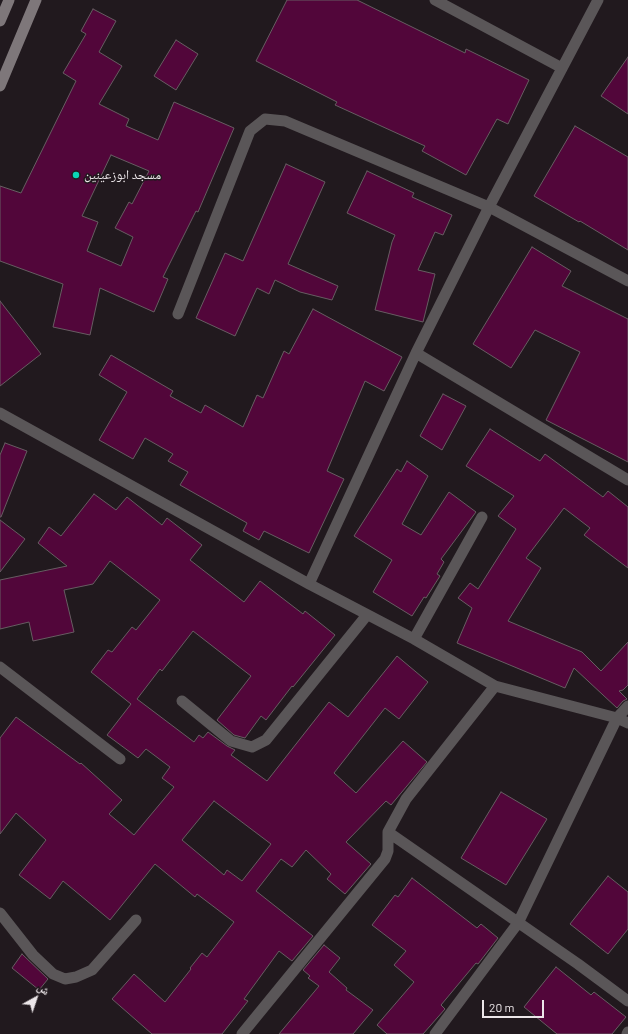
<!DOCTYPE html>
<html>
<head>
<meta charset="utf-8">
<style>
  body { margin:0 }
  #map { position:relative; width:628px; height:1034px; overflow:hidden; background:#21191e; font-family:Barlow,"Noto Naskh Arabic",sans-serif }
  canvas { display:block }
  .north { position:absolute; left:16px; top:978px; width:40px; height:40px; -webkit-text-stroke:3px #21191e; paint-order:stroke; rotate:40deg; font-size:11px; font-weight:700; line-height:16px; text-align:center; color:#ece6e9 }
  .north::after { content:''; display:block; margin:auto; width:14px; height:18px; background:#ece6e9; clip-path:polygon(50% 0,100% 100%,50% 72%,0 100%) }
  .scale { position:absolute; left:482px; top:1000px; width:62px; height:18px; box-sizing:border-box; border:2px solid #ece6e9; border-top:0; padding-left:5px; font-size:12px; line-height:14px; white-space:nowrap; color:#ece6e9; -webkit-text-stroke:3px #21191e; paint-order:stroke }
</style>
</head>
<body>
<div id="map">
<canvas width="628" height="1034"></canvas>
<div class="north">ش</div>
<div class="scale">20 m</div>
</div>
<script>
const ctx = document.querySelector('canvas').getContext('2d');
ctx.lineJoin = 'round';
function fill(path, color) { ctx.fillStyle = color; ctx.fill(path, 'evenodd'); }
const poly = rows => new Path2D(rows.map(r => 'M' + r).join(''));
function strokePath(path, color, width, dash) { ctx.strokeStyle = color; ctx.lineWidth = width; ctx.lineCap = dash ? 'butt' : 'round'; ctx.setLineDash(dash || []); ctx.stroke(path); }
function label(font, color, halo, rows, align = 'center') {
  ctx.font = font + ' Barlow,"Noto Naskh Arabic",sans-serif'; ctx.lineWidth = 3; ctx.setLineDash([]); ctx.textBaseline = 'middle'; ctx.strokeStyle = halo; ctx.fillStyle = color; for (const [text, x, y, turn = 0] of rows) {
    ctx.save(); ctx.translate(x, y); ctx.rotate((+turn || 0) * Math.PI / 180); ctx.textAlign = isNaN(turn) ? turn : align; if (halo) ctx.strokeText(text, 0, 0); ctx.fillText(text, 0, 0); ctx.restore();
  }
}
const building = poly([
  [287,0,357,0,465,53,466,49,529,80,508,124,497,119,466,175,422,151,425,146,335,105,337,102,256,61,287,0],
  [93,9,116,21,99,52,122,66,99,104,129,119,126,126,158,140,174,102,234,128,198,212,196,211,163,277,168,279,154,312,100,288,90,335,53,327,63,284,0,261,0,186,21,193,76,81,63,73,86,34,81,31,93,9],
  [111,155,149,171,132,204,129,202,115,228,133,237,121,266,87,251,98,222,82,216,111,155],
  [176,40,198,54,176,90,154,76,176,40],
  [628,57,628,114,601,96,628,57],
  [575,126,628,157,628,250,580,221,579,222,534,196,575,126],
  [286,164,325,182,288,264,338,286,332,300,300,292,275,280,269,294,257,288,235,336,196,318,225,253,243,261,286,164],
  [367,171,414,193,412,197,452,215,443,235,435,232,418,270,435,274,423,322,375,310,392,242,395,235,347,213,367,171],
  [532,247,571,271,562,286,628,319,628,462,546,420,580,352,535,330,511,368,473,344,532,247],
  [0,301,41,354,0,386,0,301],
  [313,309,402,357,384,391,365,381,327,471,344,479,309,553,264,531,259,540,243,531,247,523,180,485,188,472,168,461,173,454,145,438,133,459,99,440,127,392,99,375,111,355,173,391,170,396,201,413,205,405,243,427,257,395,263,398,284,351,289,354,313,309],
  [443,394,466,406,442,450,420,436,443,394],
  [490,429,540,461,545,454,603,497,608,491,628,507,628,568,584,535,590,528,564,508,526,558,541,568,508,621,582,652,601,671,628,642,628,685,623,690,619,691,627,699,623,701,617,708,574,668,565,688,457,643,472,608,458,598,470,583,478,589,516,529,498,516,514,496,466,466,490,429],
  [5,443,27,451,1,517,0,517,0,455,5,443],
  [407,461,428,476,402,524,421,535,449,492,476,512,441,559,444,562,437,574,440,576,426,598,424,597,412,616,373,592,392,560,354,536,397,469,401,472,407,461],
  [94,494,116,510,127,497,162,525,167,518,202,545,190,560,244,602,260,581,303,614,305,611,335,635,293,687,292,686,266,720,261,716,245,738,234,735,217,720,251,676,193,631,162,671,160,669,137,699,194,742,199,735,203,738,208,732,227,746,235,750,231,755,267,781,329,702,348,717,397,656,428,682,399,719,385,708,334,773,356,793,403,741,427,762,391,805,386,801,346,842,371,864,345,894,327,879,331,874,306,850,292,867,281,859,256,891,313,936,292,961,279,951,244,999,248,1001,222,1034,152,1034,112,999,134,974,165,1002,191,969,190,968,202,953,207,957,234,922,197,894,195,897,155,864,110,920,63,881,50,899,19,875,46,840,16,813,0,834,0,738,16,717,80,764,81,763,122,800,109,814,134,835,174,787,162,778,170,767,146,749,138,758,107,735,131,704,91,672,108,650,112,652,132,627,136,630,160,600,110,561,93,584,64,590,74,632,33,641,29,622,0,629,0,580,67,566,38,543,49,527,61,536,94,494],
  [214,801,271,844,242,881,227,870,224,875,182,840,214,801],
  [0,520,25,539,0,572,0,520],
  [501,792,547,819,506,885,461,858,501,792],
  [608,876,628,892,628,929,608,954,570,924,608,876],
  [412,878,477,928,481,924,498,938,478,964,476,963,441,1005,445,1009,423,1034,387,1034,377,1025,414,982,394,965,406,951,372,925,395,895,398,897,412,878],
  [324,945,340,958,329,972,347,988,346,990,373,1010,353,1034,279,1034,319,986,308,978,310,976,303,970,324,945],
  [22,954,48,979,39,990,12,968,22,954],
  [556,967,591,995,594,992,626,1017,612,1034,557,1034,524,1007,556,967]
]);
fill(building, '#52063a');
strokePath(building, '#675d62', 1);
strokePath(poly([
  [435,0,562,68],
  [178,314,250,131,265,119,285,121,489,207,628,281],
  [416,353,628,480],
  [0,413,309,584,414,639,495,686,617,718,628,723],
  [309,584,416,353,489,207,598,0],
  [414,639,482,517],
  [0,667,120,759],
  [182,701,231,741,252,747,266,740,367,615],
  [388,832,578,964,628,1001],
  [0,913,33,955,53,974,65,979,76,977,92,970,136,920],
  [242,1034,385,859,388,851,388,832,406,799,495,686],
  [435,1034,518,923,617,718,628,706],
  [627,1034,628,1032]
]), '#5a5658', 11);
strokePath(poly([
  [0,21,9,0],
  [0,86,36,0]
]), '#7e777a', 11);
for (const [x, y, r, color] of [
  [76,175,4,"#0ad5b5"]
]) { const dot = new Path2D(); dot.arc(x, y, r, 0, 2 * Math.PI); ctx.fillStyle = color; ctx.fill(dot); strokePath(dot, '#21191e', 1.5); }
label('13px', '#ece6e9', '#21191e', [
  ["مسجد ابوزعينين",84,175]
], 'left');
</script>
</body>
</html>
